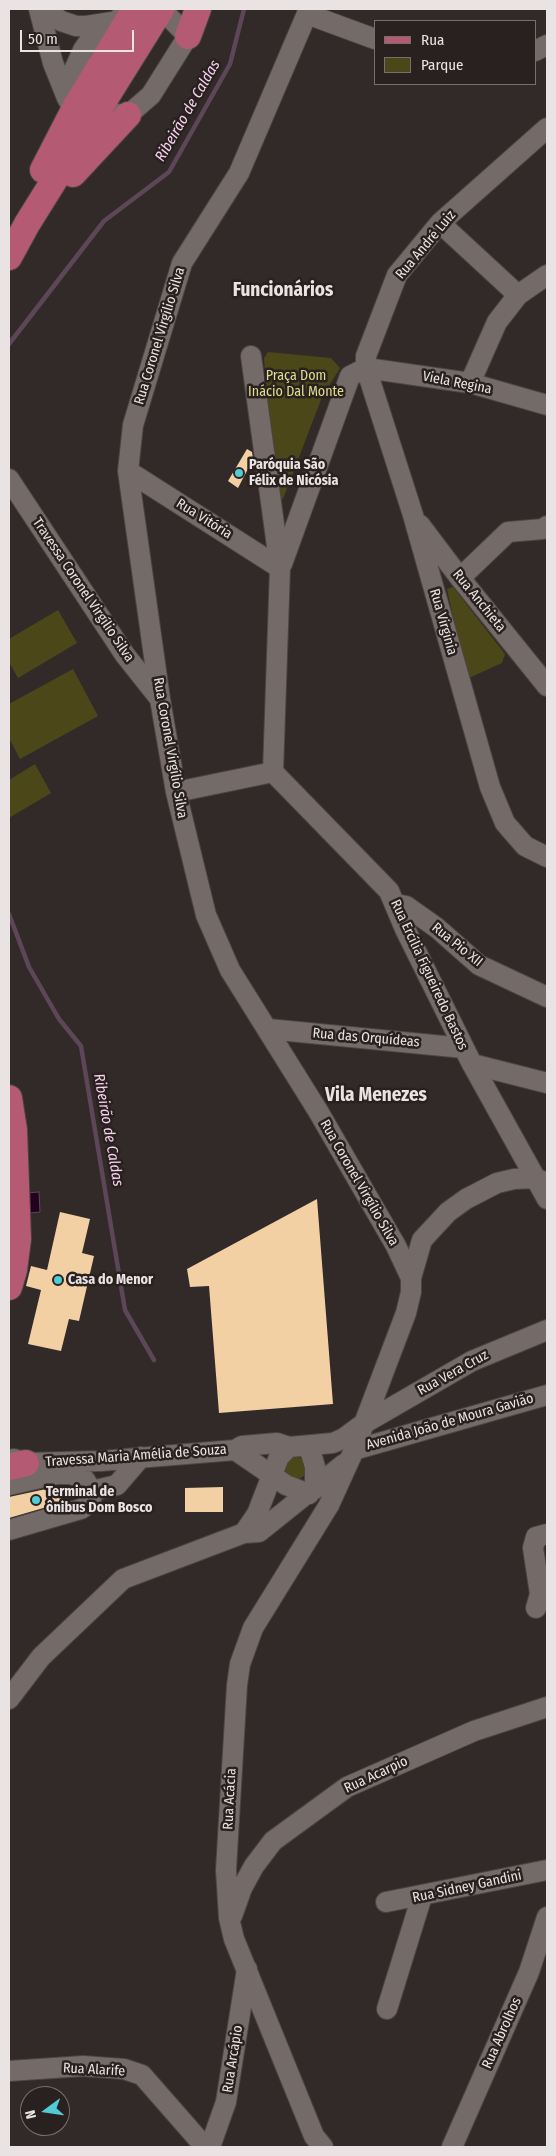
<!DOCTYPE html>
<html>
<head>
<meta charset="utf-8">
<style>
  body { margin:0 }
  #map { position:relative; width:556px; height:2156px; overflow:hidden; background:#312a28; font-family:"Fira Sans Condensed",sans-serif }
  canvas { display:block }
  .frame { position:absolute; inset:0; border:10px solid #e9e4e3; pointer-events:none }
  .legend { position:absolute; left:374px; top:20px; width:162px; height:65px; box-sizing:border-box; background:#28211f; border:1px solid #756f6d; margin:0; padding:6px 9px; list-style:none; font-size:15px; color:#e9e4e3 }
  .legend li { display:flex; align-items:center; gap:10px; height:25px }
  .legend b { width:25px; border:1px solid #756f6d }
  .north { position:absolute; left:20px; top:2086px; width:50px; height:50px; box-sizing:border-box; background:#28211f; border:1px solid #756f6d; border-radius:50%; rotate:256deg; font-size:14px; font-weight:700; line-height:20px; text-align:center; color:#e9e4e3 }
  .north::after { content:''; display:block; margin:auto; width:18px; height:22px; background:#51ccd4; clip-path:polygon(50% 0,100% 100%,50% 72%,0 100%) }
  .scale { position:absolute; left:20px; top:30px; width:114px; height:22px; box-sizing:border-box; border:2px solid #e9e4e3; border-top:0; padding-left:6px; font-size:15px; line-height:18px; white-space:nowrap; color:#e9e4e3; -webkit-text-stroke:4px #28211f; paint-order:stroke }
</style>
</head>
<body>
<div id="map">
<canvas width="556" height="2156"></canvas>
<div class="frame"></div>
<ul class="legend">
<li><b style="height:6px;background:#b45b73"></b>Rua</li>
<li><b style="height:14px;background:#4c4719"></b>Parque</li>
</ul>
<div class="north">N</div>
<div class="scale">50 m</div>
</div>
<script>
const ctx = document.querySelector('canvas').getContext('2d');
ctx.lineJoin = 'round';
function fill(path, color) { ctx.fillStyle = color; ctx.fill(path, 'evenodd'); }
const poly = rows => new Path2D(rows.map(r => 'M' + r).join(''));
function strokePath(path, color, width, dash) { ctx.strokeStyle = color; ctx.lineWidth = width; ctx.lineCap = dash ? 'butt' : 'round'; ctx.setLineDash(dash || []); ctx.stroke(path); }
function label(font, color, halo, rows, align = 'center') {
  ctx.font = font + ' "Fira Sans Condensed",sans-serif'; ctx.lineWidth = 5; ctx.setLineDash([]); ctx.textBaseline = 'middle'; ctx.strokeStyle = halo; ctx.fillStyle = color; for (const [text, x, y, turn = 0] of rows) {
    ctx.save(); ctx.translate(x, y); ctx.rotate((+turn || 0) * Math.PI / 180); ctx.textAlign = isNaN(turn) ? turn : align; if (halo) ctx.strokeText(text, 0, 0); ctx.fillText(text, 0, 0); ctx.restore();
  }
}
fill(poly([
  [268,352,331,358,340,368,322,397,283,499,274,497,264,358],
  [453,587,505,654,502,663,471,677,466,675,447,589],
  [58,610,77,643,18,678,9,662,9,639],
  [73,669,98,716,20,759,9,738,9,704],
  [35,764,51,793,9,818,9,780],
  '285 1468a11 11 0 1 1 22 0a11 11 0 1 1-22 0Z'
]), '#4c4719');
const water = poly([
  [39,1192,40,1212,29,1213,27,1193,39,1192]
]);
fill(water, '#22031e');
strokePath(water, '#5e4659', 1);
strokePath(poly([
  [9,344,104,221,169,172,230,64,244,9],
  [9,914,29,967,59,1019,81,1046,125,1310,154,1360]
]), '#5e4659', 4.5);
fill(poly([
  [247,449,252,452,253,459,238,488,228,481],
  [317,1199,333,1404,219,1413,209,1286,190,1287,187,1269],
  [60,1212,90,1219,82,1253,94,1256,79,1321,69,1319,61,1351,28,1344,41,1290,26,1286,31,1266,47,1270],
  [60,1486,64,1502,9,1518,9,1497],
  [223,1487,223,1512,185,1512,185,1488]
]), '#f3cfa4');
const minor = poly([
  [39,9,53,63,67,98],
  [45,9,61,21,76,26,86,26,112,22],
  [309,9,239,173,182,263,133,425,128,471,160,699,176,792,206,915,230,970,318,1111,396,1246,411,1278,411,1292,406,1313,354,1450,329,1505,253,1628,240,1664,237,1685,226,1870,229,1918,234,1939,314,2136,323,2147],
  [307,14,375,39],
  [535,51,547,45],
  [68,100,70,79,83,50,90,40,132,9],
  [115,114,128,115,151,95,188,36,165,13,150,9],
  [547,128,440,223,397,275,366,356,366,368,413,515,490,787,505,823,525,846,547,857],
  [440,223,518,295],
  [251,356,280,568,273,772,389,891,405,929,472,1064,547,1199],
  [366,368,470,383,547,405],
  [470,383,497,322,518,295,547,275],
  [128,471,280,568],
  [9,479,125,655,160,699],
  [420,525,460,578,547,686],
  [282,564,350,376,366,368],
  [460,578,508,532,543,529,547,526],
  [176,792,273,772],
  [396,904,406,906,437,928,479,965,547,997],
  [268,1029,464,1048],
  [472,1064,547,1083],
  [411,1278,422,1240,448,1212,466,1199,497,1183,514,1179,535,1178,544,1182],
  [306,1446,311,1453,315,1467,315,1489],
  [235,1450,286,1485,309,1494],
  [354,1450,547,1395],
  [14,1459,26,1463,101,1461,235,1450,242,1446,277,1443,289,1447,333,1443,344,1438,363,1424,472,1361,547,1330],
  [9,1485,57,1474,71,1474,85,1480,92,1491,91,1502,81,1509,9,1530],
  [92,1491,117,1485,141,1457],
  [244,1533,257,1514,279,1457,289,1447],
  [536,1608,540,1594,533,1548,536,1537,547,1534],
  [9,1699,41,1657,123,1579,244,1533,259,1532,344,1464],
  [386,1902,547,1870],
  [232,1916,242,1888,254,1866,273,1841,347,1787,474,1731,547,1707],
  [387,2009,422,1896],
  [9,2071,83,2066,124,2069,142,2075,205,2147],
  [210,2147,226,2102,247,1969],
  [452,2147,529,1972,547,1917]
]);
const major = poly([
  [188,36,198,9],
  [43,170,76,106,135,9],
  [73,174,128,115],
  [9,257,27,224,161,9],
  [9,1098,14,1130,18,1239,14,1270,9,1287],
  [9,1467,26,1463]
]);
strokePath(minor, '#4b4543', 22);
strokePath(major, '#4b4543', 28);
strokePath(minor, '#746b69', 20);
strokePath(major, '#b45b73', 26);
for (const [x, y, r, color] of [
  [239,473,5,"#51ccd4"],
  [58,1280,5,"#51ccd4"],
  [36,1500,5,"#51ccd4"]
]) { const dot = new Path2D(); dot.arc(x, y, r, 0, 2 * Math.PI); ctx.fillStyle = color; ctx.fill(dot); strokePath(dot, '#28211f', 2); }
label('14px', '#e9e4e3', '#28211f', [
  ["Rua André Luiz",426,245,-50],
  ["Rua Coronel Virgílio Silva",160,336,-73],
  ["Viela Regina",457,383,11],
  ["Rua Vitória",204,519,32],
  ["Travessa Coronel Virgílio Silva",83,590,56],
  ["Rua Anchieta",479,601,51],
  ["Rua Virginia",443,622,74],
  ["Rua Coronel Virgílio Silva",170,748,80],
  ["Rua Pio XII",457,945,39],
  ["Rua Ercília Figueiredo Bastos",429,975,65],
  ["Rua das Orquídeas",366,1038,5],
  ["Rua Coronel Virgílio Silva",359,1183,60],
  ["Rua Vera Cruz",453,1373,-29],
  ["Avenida João de Moura Gavião",450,1422,-16],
  ["Travessa Maria Amélia de Souza",136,1456,-4],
  ["Rua Acarpio",376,1775,-25],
  ["Rua Acácia",230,1799,-87],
  ["Rua Sidney Gandini",467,1887,-12],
  ["Rua Abrolhos",502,2033,-66],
  ["Rua Arcápio",233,2059,-81],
  ["Rua Alarife",94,2070,3]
]);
label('14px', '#e3dc8e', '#28211f', [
  ["Praça Dom",296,376],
  ["Inácio Dal Monte",296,392]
]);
label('bold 14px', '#e9e4e3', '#28211f', [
  ["Paróquia São",249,465],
  ["Félix de Nicósia",249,481],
  ["Casa do Menor",68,1280],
  ["Terminal de",46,1492],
  ["ônibus Dom Bosco",46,1508]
], 'left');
label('italic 15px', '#f8d1ef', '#28211f', [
  ["Ribeirão de Caldas",188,111,-60],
  ["Ribeirão de Caldas",108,1130,80]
]);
label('bold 19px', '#e9e4e3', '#28211f', [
  ["Funcionários",283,291],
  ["Vila Menezes",376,1096]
]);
</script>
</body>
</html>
